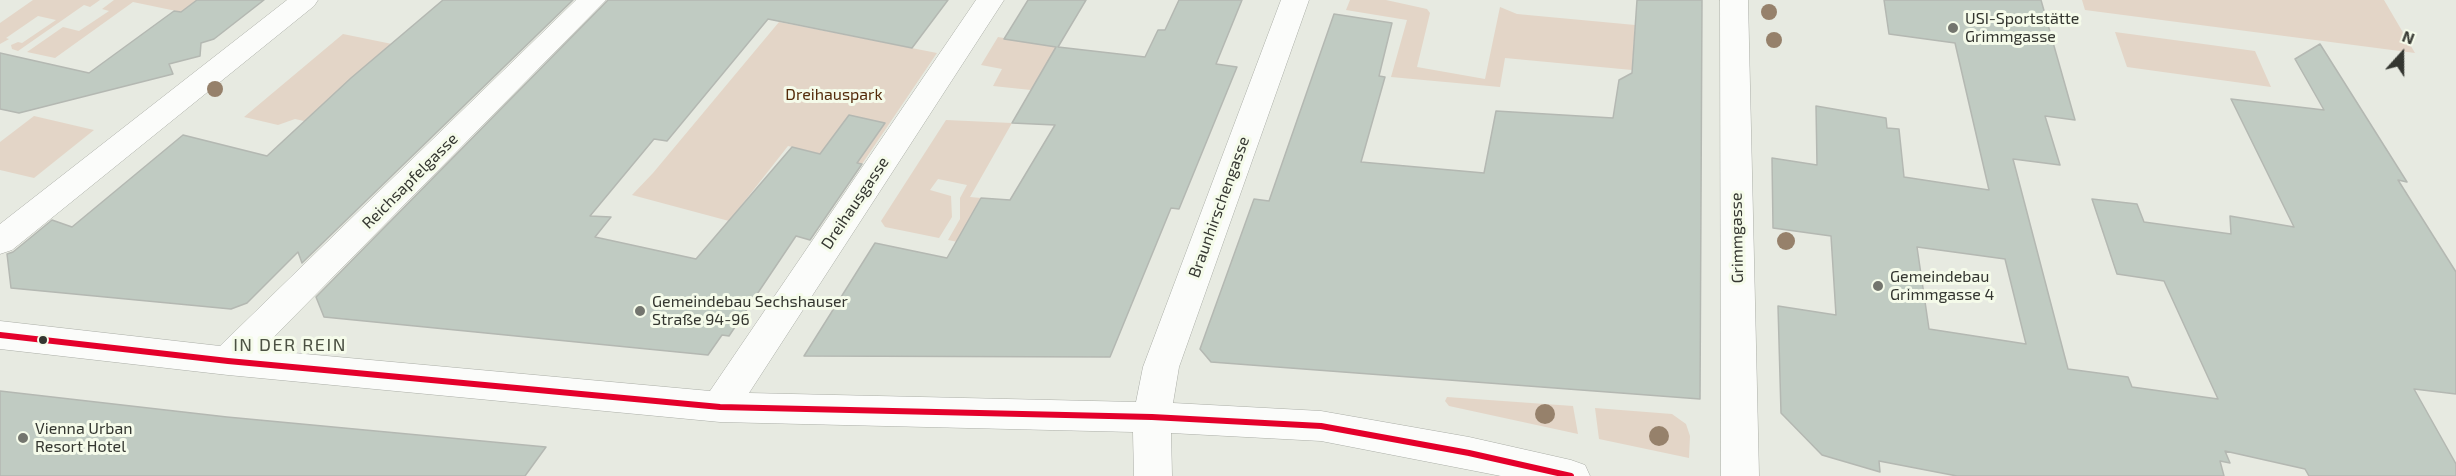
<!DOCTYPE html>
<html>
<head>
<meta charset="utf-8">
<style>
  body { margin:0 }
  #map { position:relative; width:2456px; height:476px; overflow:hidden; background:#e7eae1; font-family:"Exo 2",sans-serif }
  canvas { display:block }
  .north { position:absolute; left:2372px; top:24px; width:60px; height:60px; -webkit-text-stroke:4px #f5fbea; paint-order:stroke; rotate:21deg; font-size:16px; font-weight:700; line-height:24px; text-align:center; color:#343630 }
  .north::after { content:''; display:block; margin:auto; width:21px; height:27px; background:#343630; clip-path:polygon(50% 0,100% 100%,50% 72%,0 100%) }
</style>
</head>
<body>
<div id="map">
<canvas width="2456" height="476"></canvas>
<div class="north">N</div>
</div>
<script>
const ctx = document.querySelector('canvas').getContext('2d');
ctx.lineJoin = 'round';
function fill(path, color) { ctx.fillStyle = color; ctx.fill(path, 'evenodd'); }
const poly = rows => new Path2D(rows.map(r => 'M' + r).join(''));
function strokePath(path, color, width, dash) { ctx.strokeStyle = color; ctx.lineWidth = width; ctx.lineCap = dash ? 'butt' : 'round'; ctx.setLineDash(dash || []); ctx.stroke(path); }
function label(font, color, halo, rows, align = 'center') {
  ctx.font = font + ' "Exo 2",sans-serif'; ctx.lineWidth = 6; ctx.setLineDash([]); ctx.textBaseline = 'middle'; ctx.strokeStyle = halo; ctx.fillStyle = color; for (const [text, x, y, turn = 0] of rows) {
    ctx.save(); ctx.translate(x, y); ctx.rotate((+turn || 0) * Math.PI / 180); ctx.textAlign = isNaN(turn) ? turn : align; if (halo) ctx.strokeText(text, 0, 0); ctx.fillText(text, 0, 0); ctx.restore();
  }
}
fill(poly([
  [33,0,100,0,90,7,84,5,18,51,12,49,11,45,18,42,22,43,56,20,38,16,6,38,9,39,0,44,0,23],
  [114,0,197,0,181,12,133,2,55,58,27,52,63,27,79,31,109,11,102,9],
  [1350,0,1386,0,1427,9,1430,13,1417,67,1485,79,1500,7,1517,14,1635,25,1632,70,1505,58,1500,87,1391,77,1407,20,1346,10],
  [2082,0,2384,0,2415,53,2085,10],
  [779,22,937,53,862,164,788,146,729,221,632,195,653,173],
  [2115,32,2255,51,2271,87,2127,67],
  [343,34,392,44,304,121,295,119,278,125,244,117],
  [998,37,1056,47,1031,90,993,86,1002,69,981,65],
  [34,116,94,130,34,178,0,170,0,142],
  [946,120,1012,123,970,197,981,198,976,206,993,249,948,240,960,219,960,198,967,185,938,179,930,190,951,196,952,217,939,238,885,227,881,221],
  [1447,397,1573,406,1578,434,1449,406,1445,401],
  [1595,408,1672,414,1686,424,1690,436,1689,458,1599,439]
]), '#e3d5c7');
const building = poly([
  [197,0,264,0,214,39,201,43,200,56,169,64,173,74,19,113,0,109,0,53,89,73,174,11,181,12,197,0],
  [443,0,573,0,302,263,298,252,247,303,231,309,11,288,7,254,13,252,52,220,72,227,183,135,267,156,351,78,443,0],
  [608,0,948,0,912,48,768,19,667,141,654,139,590,216,611,217,595,237,696,259,792,147,820,154,849,115,885,123,857,163,862,164,810,240,796,236,729,336,722,335,708,355,324,317,316,297,608,0],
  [1028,0,1086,0,1058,47,1145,57,1158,30,1165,30,1179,0,1242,0,1216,64,1237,67,1179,209,1171,208,1110,357,804,356,875,243,947,258,981,198,1010,200,1055,125,1012,123,1056,47,1004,39,1028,0],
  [1637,0,1702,0,1700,399,1211,362,1200,349,1254,199,1269,201,1334,14,1392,23,1379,76,1385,77,1361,162,1484,173,1496,111,1613,118,1619,80,1632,73,1637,0],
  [1884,0,2041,0,2075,120,2045,116,2060,165,2013,159,2068,369,2128,377,2132,387,2218,399,2164,281,2117,274,2092,199,2137,204,2144,222,2231,234,2230,216,2294,227,2231,99,2324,110,2295,59,2320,44,2407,182,2398,180,2456,272,2456,394,2414,389,2456,464,2456,476,2309,476,2305,469,2225,451,2230,463,2220,461,2224,476,1957,476,1879,461,1880,472,1822,455,1781,413,1778,306,1836,315,1831,236,1773,228,1772,158,1817,165,1816,106,1886,118,1887,128,1899,129,1904,177,1989,190,1955,43,1889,34,1884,0],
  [1917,247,2005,259,2026,344,1929,329,1917,247],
  [0,391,227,417,546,447,525,476,0,476,0,391]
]);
fill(building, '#c0cbc2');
strokePath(building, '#b4b8b2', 1.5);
const minor = poly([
  [287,0,318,0,314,6,12,250,0,254,0,224,287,0],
  [576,0,606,0,261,350,710,391,976,0,1004,0,749,393,1136,402,1143,367,1281,0,1309,0,1179,367,1173,403,1321,411,1469,437,1571,460,1585,465,1590,476,1501,476,1321,441,1171,433,1172,476,1134,476,1133,432,720,422,228,375,0,349,0,321,220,346,576,0],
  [1720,0,1748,0,1759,476,1721,476,1720,0]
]);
strokePath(minor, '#abaea7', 1);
fill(minor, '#fbfcfa');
strokePath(poly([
  [0,335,228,361,720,407,1152,417,1321,426,1469,453,1571,476]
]), '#e4002b', 6);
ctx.fillStyle = '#96816b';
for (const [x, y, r] of [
  [1769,12,8],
  [1774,40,8],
  [215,89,8],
  [1786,241,9],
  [1545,414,10],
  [1659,436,10]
]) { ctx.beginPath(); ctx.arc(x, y, r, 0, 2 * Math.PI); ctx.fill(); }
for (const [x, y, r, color] of [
  [1953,28,6,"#73756e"],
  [1878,286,6,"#73756e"],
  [640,311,6,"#73756e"],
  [43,340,5,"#343630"],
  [23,438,6,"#73756e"]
]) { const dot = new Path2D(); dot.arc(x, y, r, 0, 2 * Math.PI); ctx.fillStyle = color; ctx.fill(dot); strokePath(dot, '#f5fbea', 2); }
label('16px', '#343630', '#f5fbea', [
  ["USI-Sportstätte",1965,19],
  ["Grimmgasse",1965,37],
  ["Gemeindebau",1890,277],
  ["Grimmgasse 4",1890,295],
  ["Gemeindebau Sechshauser",652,302],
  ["Straße 94-96",652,320],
  ["Vienna Urban",35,429],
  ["Resort Hotel",35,447]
], 'left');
label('16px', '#542b0a', '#f5fbea', [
  ["Dreihauspark",834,95]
]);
label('16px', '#343630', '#f5fbea', [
  ["Reichsapfelgasse",410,181,-45],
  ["Dreihausgasse",855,203,-56],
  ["Braunhirschengasse",1219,207,-70],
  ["Grimmgasse",1737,238,-91]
]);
ctx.letterSpacing = '1.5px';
label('18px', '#4c5143', '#f5fbea', [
  ["IN DER REIN",290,345]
]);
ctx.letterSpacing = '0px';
</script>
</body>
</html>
